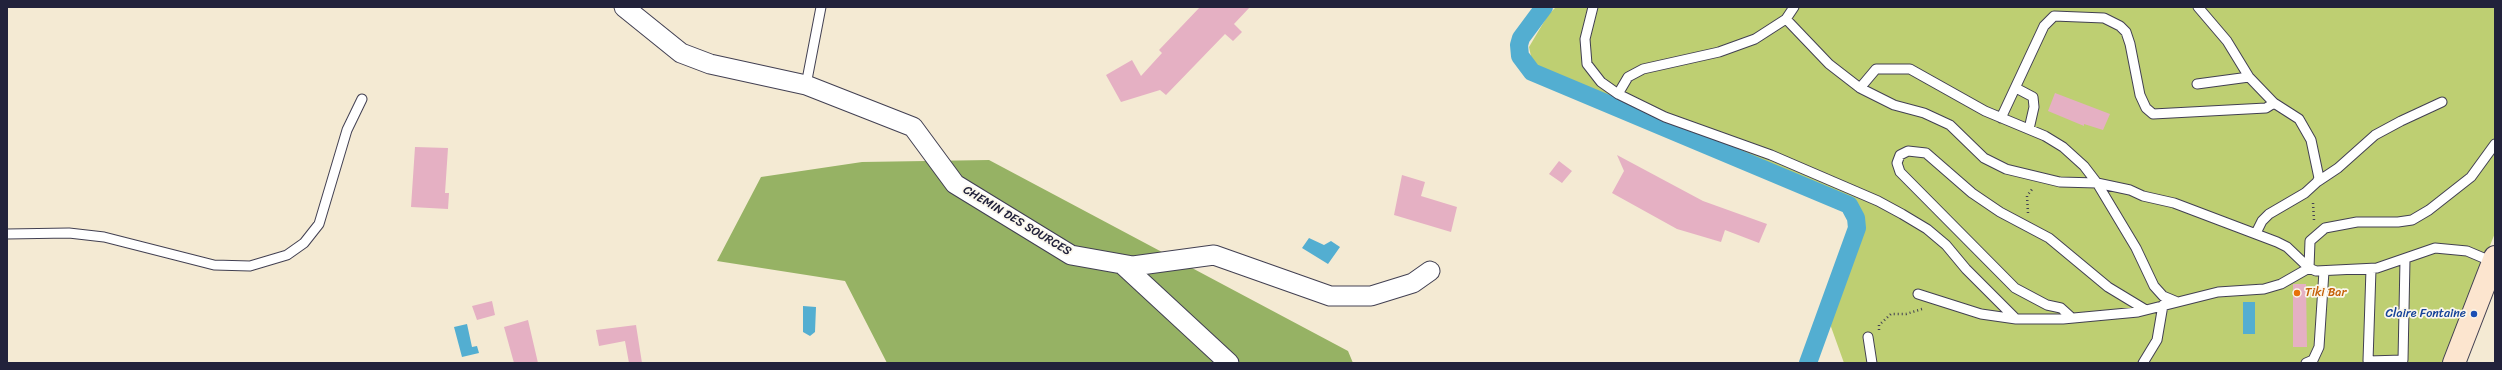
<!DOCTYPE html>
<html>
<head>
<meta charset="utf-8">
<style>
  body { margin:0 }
  #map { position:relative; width:2502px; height:370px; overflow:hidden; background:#f4ead3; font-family:Sriracha,sans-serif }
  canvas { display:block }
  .frame { position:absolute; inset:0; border:8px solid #22223b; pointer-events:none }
</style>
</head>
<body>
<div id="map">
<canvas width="2502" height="370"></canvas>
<div class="frame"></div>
</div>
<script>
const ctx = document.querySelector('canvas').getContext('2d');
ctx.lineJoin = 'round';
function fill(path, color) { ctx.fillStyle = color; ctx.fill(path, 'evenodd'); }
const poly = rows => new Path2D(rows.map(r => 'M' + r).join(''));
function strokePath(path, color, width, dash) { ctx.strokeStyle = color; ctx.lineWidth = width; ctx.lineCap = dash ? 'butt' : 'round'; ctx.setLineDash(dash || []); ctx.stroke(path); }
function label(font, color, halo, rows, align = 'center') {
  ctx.font = font + ' Sriracha,sans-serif'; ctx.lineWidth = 3.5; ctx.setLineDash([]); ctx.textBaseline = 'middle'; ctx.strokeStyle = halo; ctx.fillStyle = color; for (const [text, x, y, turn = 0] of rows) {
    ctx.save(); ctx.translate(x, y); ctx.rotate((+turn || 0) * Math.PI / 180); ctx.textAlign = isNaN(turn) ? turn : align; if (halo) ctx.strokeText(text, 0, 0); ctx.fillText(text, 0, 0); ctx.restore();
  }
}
fill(poly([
  [1556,7,2495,7,2495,233,2443,363,1844,363,1830,324,1862,229,1862,218,1853,198,1563,81,1533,66,1529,47,1548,15]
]), '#becf72');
fill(poly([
  [989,160,1348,351,1353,363,887,363,845,281,717,261,761,177,862,162]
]), '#96b264');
fill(poly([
  [1309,238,1324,245,1331,241,1340,247,1328,264,1302,248],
  [2243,302,2255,302,2255,334,2243,334],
  [803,306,816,307,815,332,810,336,803,332],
  [467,324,472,347,477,346,479,353,462,357,454,327]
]), '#53aed1');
strokePath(poly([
  [1544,7,1521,38,1519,45,1520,56,1532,72,1849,205,1856,218,1857,228,1808,363]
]), '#53aed1', 18);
fill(poly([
  [1200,7,1250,7,1234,24,1242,32,1233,41,1225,34,1166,95,1160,90,1121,102,1106,75,1132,60,1141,76,1162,53,1159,50],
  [2055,93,2110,114,2103,130,2084,124,2084,126,2048,111],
  [415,147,448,148,445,193,449,193,448,209,411,207],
  [1617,155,1703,201,1767,224,1759,243,1725,230,1721,242,1677,229,1612,193,1624,171],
  [1559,161,1572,171,1562,183,1549,174],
  [1402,175,1425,182,1421,196,1457,207,1451,232,1394,215],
  [2293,284,2306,284,2307,347,2293,347],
  [492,301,495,315,477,320,472,306],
  [528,320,538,363,514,363,504,327],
  [636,325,642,363,629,363,625,341,599,346,596,330]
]), '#e5b0c3');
const lane = poly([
  [1593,7,1585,39,1587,64,1601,82,1618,94,1665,117,1771,155,1878,201,1902,214,1927,229,1946,245,1966,269,2016,319],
  [2198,7,2227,41,2249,77,2274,103,2299,119,2311,140,2319,178,2317,182,2305,193,2269,214,2262,221,2256,233],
  [1786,19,1829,64,1860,88,1894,105,1924,113,1950,125,1984,158,2006,169,2060,182,2097,183,2130,190,2143,196,2174,203,2277,242,2287,247,2309,268,2316,271,2377,268,2435,248,2467,251,2493,262],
  [2197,84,2249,77],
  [806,85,821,7],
  [1860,88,1876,69,1910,69,1985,111,2045,136,2063,147,2084,166,2097,183,2136,248,2154,286,2163,296,2175,301],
  [2016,88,2033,97,2034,107,2029,129],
  [1618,94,1628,77,1643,69,1719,52,1755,39,1786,19,1794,7],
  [2001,118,2044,26,2054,16,2104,18,2120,26,2126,32,2130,44,2140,95,2146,108,2153,114,2266,108,2274,103],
  [2317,182,2338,168,2375,135,2401,121,2442,102],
  [7,234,69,233,104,237,214,265,250,266,287,255,304,243,319,224,347,130,362,99],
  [2309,268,2310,241,2325,228,2357,222,2398,222,2412,220,2429,210,2471,177,2495,144],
  [2371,269,2368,361,2403,360,2405,260],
  [1918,294,1981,314,2016,319,2063,319,2138,312,2218,292,2264,289,2281,284,2309,268],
  [2072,318,2061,308,2047,305,2015,288,1900,172,1897,163,1900,155,1908,151,1926,153,1972,193,2000,212,2049,238,2108,287,2146,310],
  [1868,337,1872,363],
  [2143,363,2157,340,2163,305],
  [2306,363,2313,360,2319,347,2324,271]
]);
const street = poly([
  [624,7,681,53,710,64,806,85,913,127,955,184,1071,255,1133,266,1214,255,1330,296,1371,296,1413,283,1430,271],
  [1122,264,1229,363]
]);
const secondary = poly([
  [2454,363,2495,257]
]);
strokePath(lane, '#424052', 11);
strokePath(street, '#424052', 21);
strokePath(secondary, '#424052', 24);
strokePath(poly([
  [2313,203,2314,220],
  [2028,213,2027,196,2033,188],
  [1879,330,1879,325,1891,314,1906,314,1922,309]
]), '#424052', 2.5, [1, 3]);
strokePath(lane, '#fff', 9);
strokePath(street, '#fff', 19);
strokePath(secondary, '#fce5cf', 22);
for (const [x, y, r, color] of [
  [2297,293,4,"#e8710a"],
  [2474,314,4,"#1a4fb4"]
]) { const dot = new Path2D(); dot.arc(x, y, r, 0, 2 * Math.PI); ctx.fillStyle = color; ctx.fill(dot); strokePath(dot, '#fbf7ec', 1.5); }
label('12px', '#22223b', '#fbf7ec', [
  ["CHEMIN DES SOURCES",1017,221,31]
]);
label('12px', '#c56008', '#fbf7ec', [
  ["Tiki Bar",2305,293]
], 'left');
label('12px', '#164399', '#fbf7ec', [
  ["Claire Fontaine",2466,314]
], 'right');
</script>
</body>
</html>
